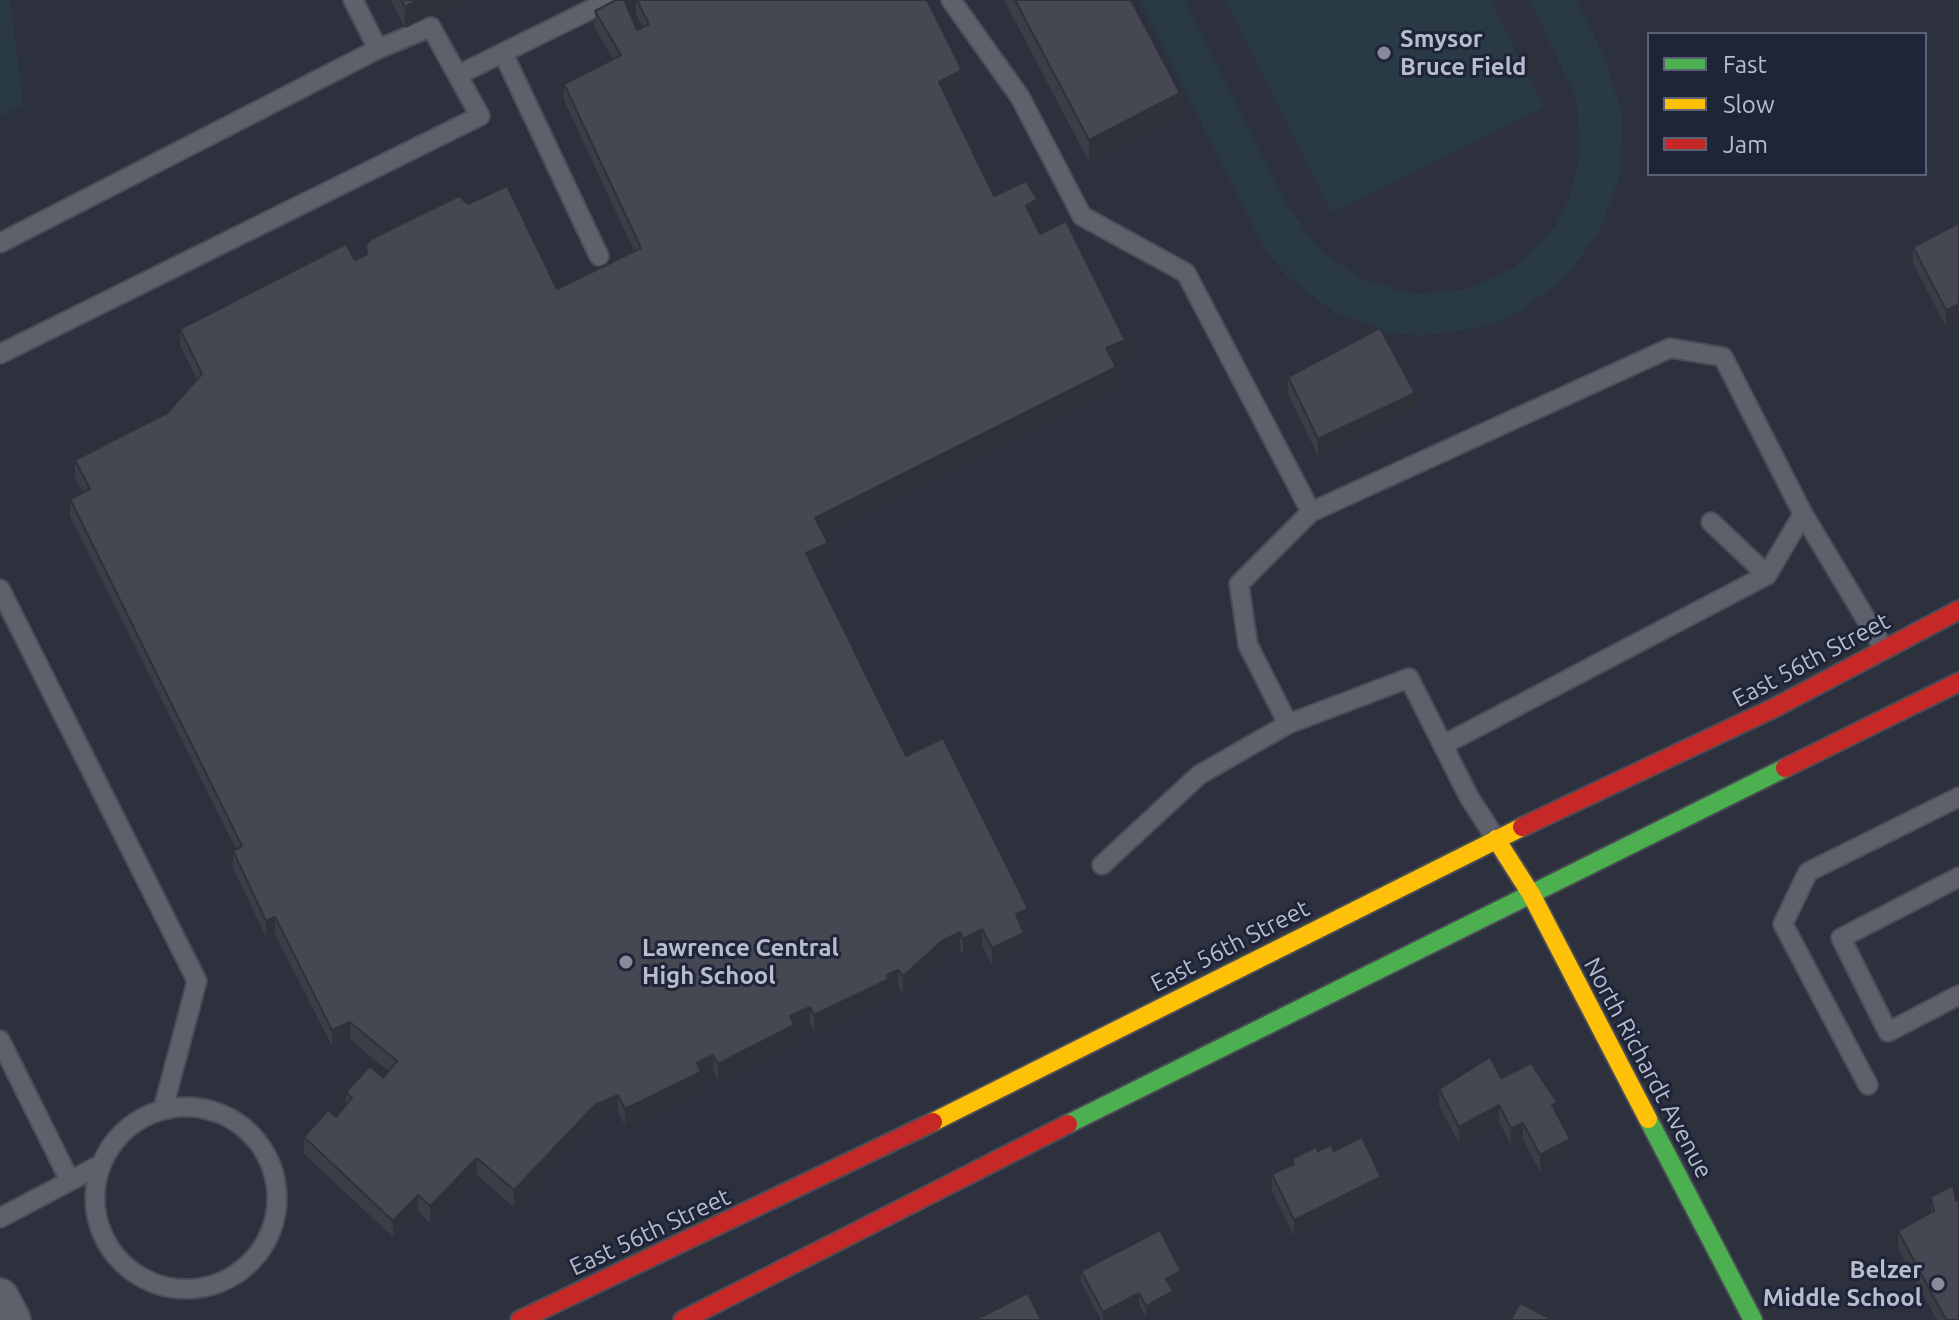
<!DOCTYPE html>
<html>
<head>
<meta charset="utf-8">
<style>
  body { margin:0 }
  #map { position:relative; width:1959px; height:1320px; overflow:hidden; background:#2d303d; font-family:Ubuntu,sans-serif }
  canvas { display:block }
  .legend { position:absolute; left:1647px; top:32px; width:280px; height:144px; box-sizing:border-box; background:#1f2539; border:2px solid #5c6174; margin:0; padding:10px 14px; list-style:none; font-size:24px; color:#b8bccd }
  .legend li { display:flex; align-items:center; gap:16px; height:40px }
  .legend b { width:40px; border:2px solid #5c6174 }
</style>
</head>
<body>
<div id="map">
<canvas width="1959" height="1320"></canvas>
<ul class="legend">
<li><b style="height:10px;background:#4caf50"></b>Fast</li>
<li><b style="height:10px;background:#ffc107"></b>Slow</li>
<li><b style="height:10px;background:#c62828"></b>Jam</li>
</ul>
</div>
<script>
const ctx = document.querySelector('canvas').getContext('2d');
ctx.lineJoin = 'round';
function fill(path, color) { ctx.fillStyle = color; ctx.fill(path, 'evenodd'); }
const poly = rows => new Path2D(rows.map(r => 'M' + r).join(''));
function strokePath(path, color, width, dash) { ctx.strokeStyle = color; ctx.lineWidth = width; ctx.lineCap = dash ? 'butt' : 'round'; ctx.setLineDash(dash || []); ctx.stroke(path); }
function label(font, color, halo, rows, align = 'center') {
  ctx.font = font + ' Ubuntu,sans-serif'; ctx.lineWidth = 6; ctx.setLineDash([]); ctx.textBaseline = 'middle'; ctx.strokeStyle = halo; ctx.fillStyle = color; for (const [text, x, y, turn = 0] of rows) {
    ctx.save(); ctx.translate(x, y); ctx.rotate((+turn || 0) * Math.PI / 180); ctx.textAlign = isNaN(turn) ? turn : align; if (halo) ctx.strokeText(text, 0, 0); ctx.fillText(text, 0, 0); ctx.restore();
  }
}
fill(poly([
  [0,0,10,0,23,105,0,116],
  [1139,0,1185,0,1288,206,1319,250,1363,280,1415,294,1468,289,1516,266,1554,228,1567,204,1581,153,1576,99,1530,0,1577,0,1604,56,1622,114,1620,175,1599,232,1562,281,1512,316,1483,327,1422,336,1392,333,1334,312,1286,275,1266,251],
  [1225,0,1490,0,1544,107,1331,212]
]), '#293a44');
const lane = poly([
  [353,0,378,49],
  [951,0,1020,97,1082,216,1186,273,1311,512,1239,584,1248,645,1288,724],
  [503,53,599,256],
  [458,75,610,0],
  [0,243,378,49,431,27,480,116,0,354],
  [1311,512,1670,348,1723,357,1803,514,1767,575,1443,745],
  [1803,514,1884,649],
  [1711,522,1767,575],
  [0,589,197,981,163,1109],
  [1102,865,1199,775,1288,724,1409,678,1469,797,1496,839],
  [1959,877,1841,938,1888,1032,1959,995],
  [0,1040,70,1181,100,1165],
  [1868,1085,1783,924,1808,872,1959,797],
  '95 1198a91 91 0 1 1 182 0a91 91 0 1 1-182 0Z',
  [0,1218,70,1181]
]);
const street = poly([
  [0,1297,12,1320]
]);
const fast = poly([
  [1648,1119,1753,1320],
  [1068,1124,1785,768]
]);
const slow = poly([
  [1496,839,1531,894,1648,1119],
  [933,1122,1522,827]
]);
const jam = poly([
  [1785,768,1959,682],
  [1522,827,1774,708,1959,610],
  [520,1320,933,1122],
  [683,1320,1068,1124]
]);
strokePath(lane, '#4a4c56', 22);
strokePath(street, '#4a4c56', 40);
strokePath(fast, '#4a4c56', 22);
strokePath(slow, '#4a4c56', 22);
strokePath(jam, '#4a4c56', 22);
strokePath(lane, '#5e606b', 18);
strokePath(street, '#5e606b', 36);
strokePath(fast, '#4caf50', 18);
strokePath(slow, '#ffc107', 18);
strokePath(jam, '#c62828', 18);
fill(poly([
  [391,0,459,0,405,28],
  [636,0,927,0,962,87,946,95,994,196,1037,216,1032,219,1040,234,1125,357,1113,362,1116,384,822,531,828,560,813,567,906,756,1028,925,1022,928,1024,949,992,965,982,946,963,955,960,949,942,958,903,993,898,987,889,991,889,996,814,1031,810,1023,794,1030,794,1041,718,1080,713,1072,701,1078,701,1088,625,1126,618,1111,595,1121,514,1207,477,1175,430,1223,418,1211,393,1237,304,1154,304,1137,336,1117,346,1106,346,1092,383,1078,388,1071,350,1039,332,1046,275,934,266,937,233,868,233,851,236,849,70,516,70,499,83,493,75,477,75,460,167,413,197,380,180,345,180,329,355,260,366,255,366,245,557,289,634,251,564,100,564,84,613,59,595,28,595,11,637,30,643,27,636,14],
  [1004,0,1131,0,1180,114,1089,162],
  [1959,223,1946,327,1913,263,1913,247],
  [1288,377,1415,410,1318,456,1288,394],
  [1501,1078,1557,1113,1570,1156,1540,1172,1523,1139,1511,1145,1499,1122,1459,1143,1439,1106,1439,1089],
  [1318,1151,1334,1151,1381,1193,1294,1236,1272,1191,1272,1174,1292,1165,1292,1159],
  [1931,1197,1956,1201,1959,1320,1937,1320,1898,1248,1898,1231,1931,1213],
  [1081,1271,1181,1282,1171,1288,1173,1303,1146,1317,1139,1304,1110,1320,1101,1320,1081,1282]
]), '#3b3e47');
fill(poly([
  [418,0,459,0,405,28,405,7],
  [962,70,962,87,939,98,939,82],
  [1180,93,1180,114,1089,162,1089,140],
  [1037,199,1037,216,1026,222,1026,206],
  [1959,304,1959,321,1946,327,1946,310],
  [1125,340,1125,357,1106,365,1106,348],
  [1116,367,1116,384,815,534,815,518],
  [1415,393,1415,410,1318,456,1318,439],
  [828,543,828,560,806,570,806,553],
  [1028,909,1028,925,1016,930,1016,914],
  [275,917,275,934,266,937,266,921],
  [982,929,982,946,963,955,963,939],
  [960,932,960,949,942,958,903,993,903,976,942,941],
  [1024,933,1024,949,992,965,992,948],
  [898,970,898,987,889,991,889,996,814,1031,814,1015],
  [810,1007,810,1023,794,1030,794,1041,718,1080,718,1064,790,1016],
  [350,1022,350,1039,332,1046,332,1030],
  [713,1055,713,1072,701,1078,701,1088,625,1126,625,1109,697,1063],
  [618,1095,618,1111,595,1121,514,1207,514,1190,595,1105],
  [1499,1105,1499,1122,1459,1143,1459,1127],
  [1523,1123,1523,1139,1511,1145,1511,1128],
  [1570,1139,1570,1156,1540,1172,1540,1155],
  [477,1158,477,1175,430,1223,430,1206],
  [1381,1177,1381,1193,1294,1236,1294,1220],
  [418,1195,418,1211,393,1237,393,1221],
  [1181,1271,1181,1282,1166,1290,1166,1279],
  [1173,1291,1173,1303,1146,1317,1146,1306],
  [1139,1293,1139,1304,1110,1320,1103,1320,1103,1312]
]), '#303239');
const building = poly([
  [401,0,418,0,405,7,401,0],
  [616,0,624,0,637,30,649,24,637,0,927,0,962,70,939,82,994,196,1026,181,1037,199,1026,206,1040,234,1066,221,1125,340,1106,348,1116,367,815,518,828,543,806,553,906,756,943,738,1028,909,1016,914,1024,933,992,948,982,929,963,939,960,932,942,941,903,976,898,970,887,975,889,979,814,1015,810,1007,790,1016,794,1025,718,1064,713,1055,697,1063,701,1072,625,1109,618,1095,595,1105,514,1190,477,1158,430,1206,418,1195,393,1221,304,1137,328,1110,336,1117,352,1098,346,1092,370,1066,383,1078,397,1061,350,1022,332,1030,275,917,266,921,233,851,242,846,70,499,90,489,75,460,167,413,202,374,180,329,346,244,355,260,367,254,366,245,371,239,459,196,468,204,507,186,557,289,641,248,564,84,621,55,595,11,616,0],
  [1015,0,1131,0,1180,93,1089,140,1015,0],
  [1959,223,1959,304,1946,310,1913,247,1959,223],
  [1380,328,1415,393,1318,439,1288,377,1380,328],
  [1490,1057,1501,1078,1531,1063,1557,1102,1552,1105,1570,1139,1540,1155,1523,1123,1511,1128,1499,1105,1459,1127,1439,1089,1490,1057],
  [1362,1137,1381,1177,1294,1220,1272,1174,1294,1164,1292,1159,1316,1147,1318,1151,1331,1145,1334,1151,1362,1137],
  [1953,1185,1956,1201,1959,1199,1959,1320,1946,1320,1898,1231,1934,1211,1931,1197,1953,1185],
  [1160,1230,1181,1271,1166,1279,1173,1291,1146,1306,1139,1293,1103,1312,1081,1271,1160,1230],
  [1028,1293,1041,1320,975,1320,1028,1293],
  [1520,1303,1553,1320,1511,1320,1520,1303]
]);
fill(building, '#454852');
strokePath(building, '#303239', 2);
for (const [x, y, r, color] of [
  [1384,53,8,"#878b9b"],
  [626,962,8,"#878b9b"],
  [1938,1284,8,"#878b9b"]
]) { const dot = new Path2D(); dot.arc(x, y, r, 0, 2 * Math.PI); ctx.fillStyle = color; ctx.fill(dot); strokePath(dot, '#1f2539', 3); }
label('bold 24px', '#b8bccd', '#1f2539', [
  ["Smysor",1400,39],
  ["Bruce Field",1400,67],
  ["Lawrence Central",642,948],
  ["High School",642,976],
  ["Belzer",1922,1270,"right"],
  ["Middle School",1922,1298,"right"]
], 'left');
label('24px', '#b8bccd', '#1f2539', [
  ["East 56th Street",1811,660,-28],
  ["East 56th Street",1230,946,-27],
  ["North Richardt Avenue",1648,1068,62],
  ["East 56th Street",650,1232,-25]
]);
</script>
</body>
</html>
